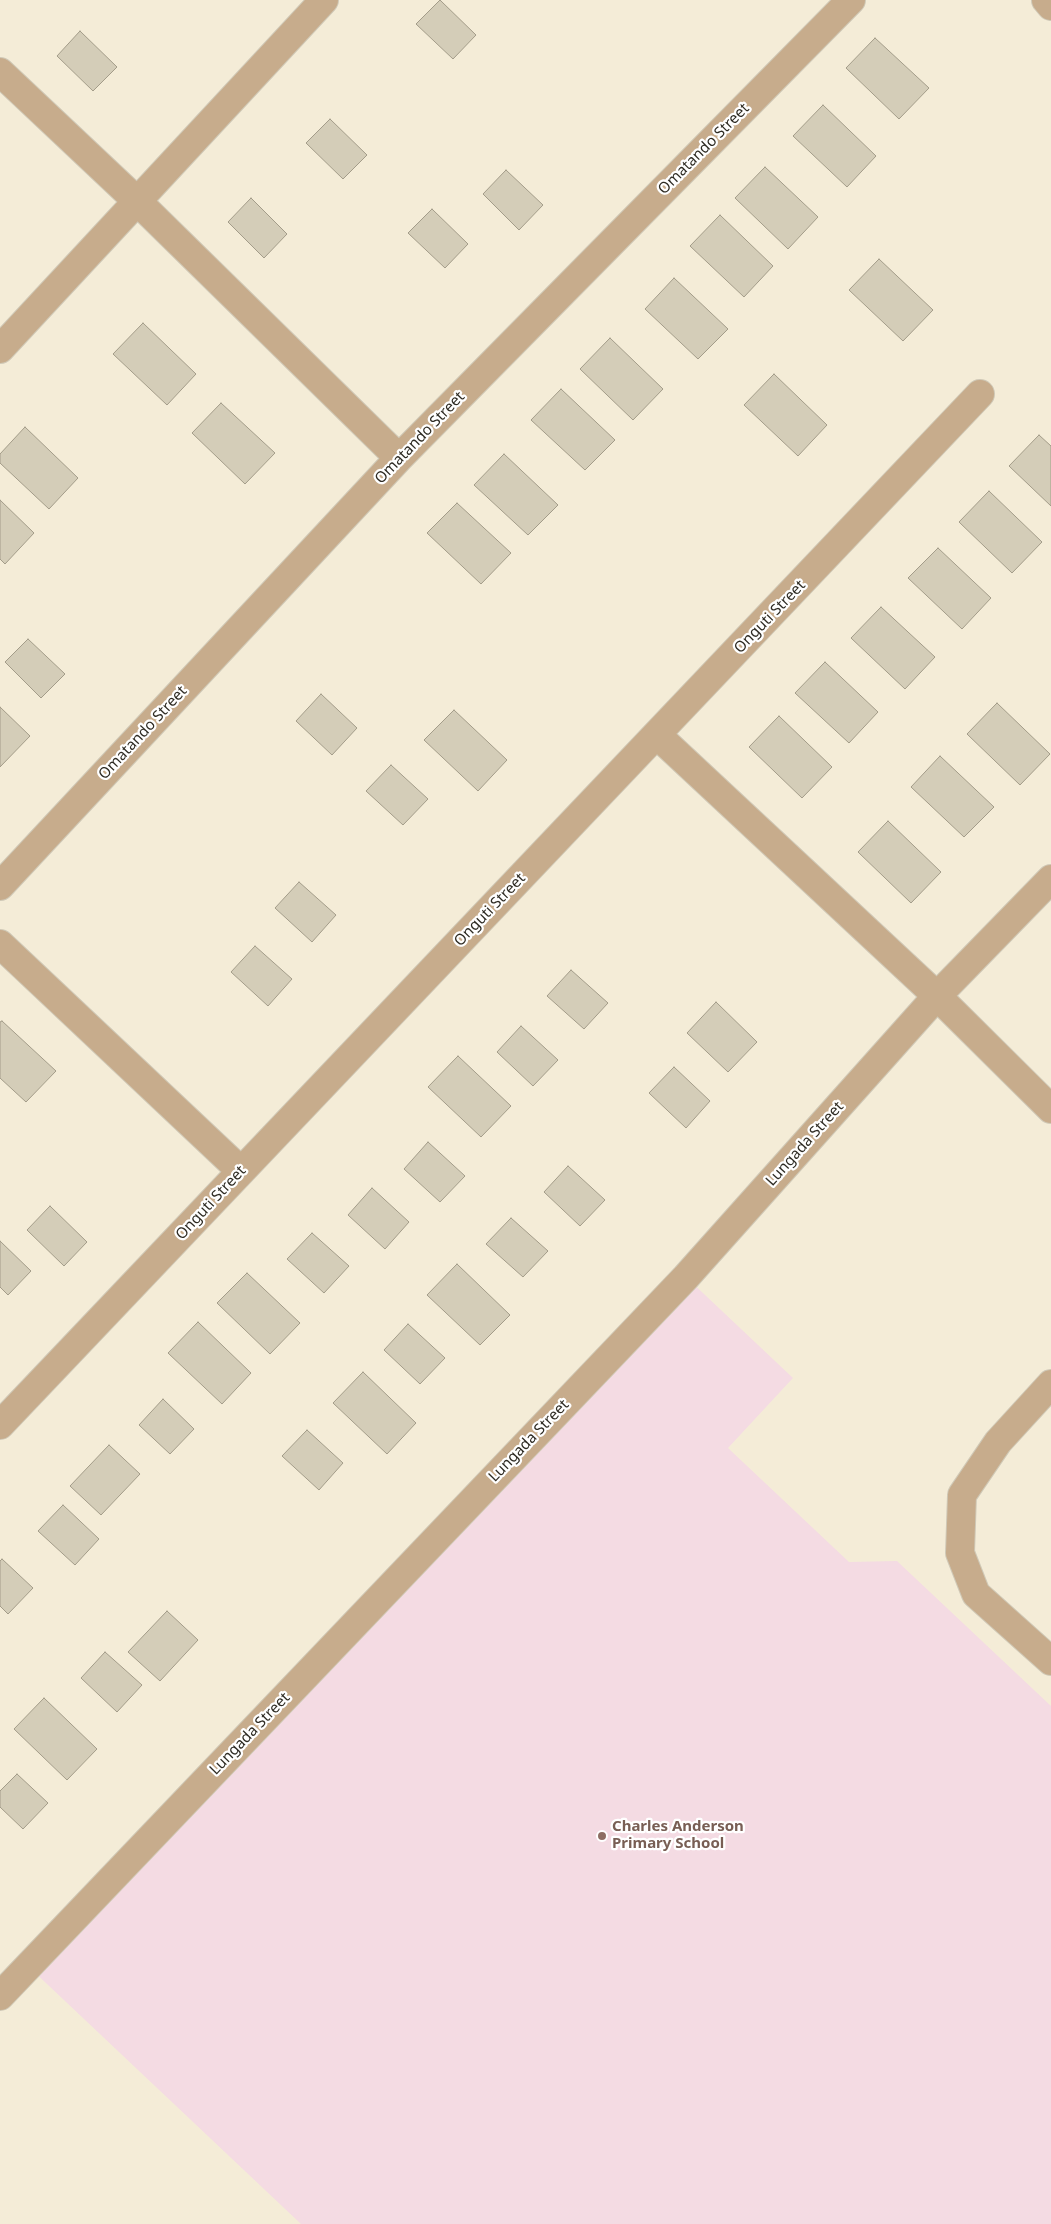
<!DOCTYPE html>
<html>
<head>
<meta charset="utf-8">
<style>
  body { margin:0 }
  canvas { display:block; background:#f4ecd7 }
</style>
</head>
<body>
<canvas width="1051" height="2224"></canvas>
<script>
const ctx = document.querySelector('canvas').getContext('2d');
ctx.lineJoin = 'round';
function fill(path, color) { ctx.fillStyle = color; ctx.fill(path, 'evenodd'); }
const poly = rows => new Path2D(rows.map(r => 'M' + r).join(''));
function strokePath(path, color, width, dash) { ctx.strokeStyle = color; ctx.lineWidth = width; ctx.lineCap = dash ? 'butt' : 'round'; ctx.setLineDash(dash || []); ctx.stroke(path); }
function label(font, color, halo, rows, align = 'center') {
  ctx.font = font + ' "Noto Sans",sans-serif'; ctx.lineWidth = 4.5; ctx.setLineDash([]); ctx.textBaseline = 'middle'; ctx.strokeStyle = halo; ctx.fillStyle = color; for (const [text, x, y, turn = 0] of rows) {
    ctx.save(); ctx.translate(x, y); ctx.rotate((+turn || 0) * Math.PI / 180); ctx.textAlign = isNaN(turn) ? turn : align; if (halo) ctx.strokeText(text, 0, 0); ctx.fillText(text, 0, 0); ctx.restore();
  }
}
fill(poly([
  [686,1277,793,1378,728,1448,849,1562,897,1561,1051,1706,1051,2224,301,2224,29,1967]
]), '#f4dbe3');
const building = poly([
  [440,0,476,35,453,59,416,24,440,0],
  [80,31,117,67,93,91,57,56,80,31],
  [875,38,929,88,899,119,846,68,875,38],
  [823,105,876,156,847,187,793,136,823,105],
  [330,119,367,155,343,179,306,143,330,119],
  [765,167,818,217,788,249,735,198,765,167],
  [506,170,543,205,519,230,483,194,506,170],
  [251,198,287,234,264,258,228,222,251,198],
  [432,209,468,244,445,268,408,233,432,209],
  [720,215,773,266,744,297,690,246,720,215],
  [879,259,933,310,903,341,849,290,879,259],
  [674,278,728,329,698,359,645,309,674,278],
  [143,323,196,374,167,405,113,354,143,323],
  [610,338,663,389,633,420,580,369,610,338],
  [774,374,827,425,798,456,744,405,774,374],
  [561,389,615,440,585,470,531,420,561,389],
  [221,403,275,453,245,484,192,433,221,403],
  [25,427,78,478,49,509,0,463,0,454,25,427],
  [1039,435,1051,446,1051,506,1009,466,1039,435],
  [504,454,558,505,528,535,474,485,504,454],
  [989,491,1042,542,1012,573,959,522,989,491],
  [0,500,34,533,5,564,0,559,0,500],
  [457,503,511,553,481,584,427,533,457,503],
  [938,548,991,598,962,629,908,578,938,548],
  [881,607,935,657,905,689,851,638,881,607],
  [28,639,65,674,41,698,5,662,28,639],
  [825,662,878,712,849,743,795,693,825,662],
  [321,694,357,728,332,755,296,721,321,694],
  [997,703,1050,754,1020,785,967,734,997,703],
  [0,707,30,736,0,767,0,707],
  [454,710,507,760,478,791,424,740,454,710],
  [779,716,832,767,802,798,749,747,779,716],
  [940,756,994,807,964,837,911,787,940,756],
  [391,765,428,799,403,825,366,791,391,765],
  [888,821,941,872,911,903,858,852,888,821],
  [299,882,336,915,312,942,275,908,299,882],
  [255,946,292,979,268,1006,231,972,255,946],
  [571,970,608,1003,584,1029,547,996,571,970],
  [716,1002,757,1042,728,1072,687,1033,716,1002],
  [2,1021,56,1071,26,1102,0,1078,0,1022,2,1021],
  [521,1026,558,1060,533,1086,497,1052,521,1026],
  [458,1056,511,1106,481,1137,428,1087,458,1056],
  [674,1067,710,1101,686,1128,649,1093,674,1067],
  [428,1142,465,1176,440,1202,404,1169,428,1142],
  [568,1166,605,1200,580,1226,544,1192,568,1166],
  [372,1188,409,1222,385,1249,348,1215,372,1188],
  [50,1206,87,1242,64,1266,27,1230,50,1206],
  [511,1218,548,1251,523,1277,486,1244,511,1218],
  [312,1233,349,1266,324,1293,287,1259,312,1233],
  [0,1241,31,1271,8,1295,0,1287,0,1241],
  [457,1264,510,1315,480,1345,427,1295,457,1264],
  [247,1273,300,1323,270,1354,217,1303,247,1273],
  [198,1322,251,1373,222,1404,168,1353,198,1322],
  [408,1324,445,1358,420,1384,384,1350,408,1324],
  [363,1372,416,1423,387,1454,333,1403,363,1372],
  [163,1399,194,1429,170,1454,139,1425,163,1399],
  [307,1430,343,1463,319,1490,282,1456,307,1430],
  [109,1445,140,1474,101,1515,70,1486,109,1445],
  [63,1505,99,1539,75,1565,38,1531,63,1505],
  [2,1559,33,1588,8,1614,0,1606,0,1561,2,1559],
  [167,1611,198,1640,160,1681,128,1652,167,1611],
  [105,1652,142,1685,117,1712,81,1678,105,1652],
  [44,1698,97,1749,67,1780,14,1729,44,1698],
  [17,1774,48,1803,23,1829,0,1807,0,1791,17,1774]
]);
fill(building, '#d4cdb8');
strokePath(building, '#a39c89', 1);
const minor = poly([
  [1046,0,1051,6],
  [0,72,137,201,399,458],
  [0,349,324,0],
  [657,735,937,996,1051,1109],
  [0,886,399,458,851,0],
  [0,944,241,1171],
  [1051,1384,998,1442,962,1495,960,1553,976,1594,1051,1661],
  [0,1425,980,394],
  [0,1996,686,1277,937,996,1051,879]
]);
strokePath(minor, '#d0c9b7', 30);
strokePath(minor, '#c7ac8c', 28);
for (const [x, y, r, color] of [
  [602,1836,5,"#8d6e63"]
]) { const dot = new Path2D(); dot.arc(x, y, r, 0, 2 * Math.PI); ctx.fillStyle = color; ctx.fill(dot); strokePath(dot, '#fff', 2); }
label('15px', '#2e2b23', '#fff', [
  ["Omatando Street",704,149,-45],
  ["Omatando Street",420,438,-46],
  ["Onguti Street",770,617,-46],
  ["Omatando Street",143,733,-47],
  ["Onguti Street",490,910,-46],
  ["Lungada Street",805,1144,-48],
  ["Onguti Street",211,1203,-47],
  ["Lungada Street",529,1441,-46],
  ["Lungada Street",250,1734,-46]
]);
label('bold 15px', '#785e54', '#fff', [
  ["Charles Anderson",612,1827],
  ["Primary School",612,1844]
], 'left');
</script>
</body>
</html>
